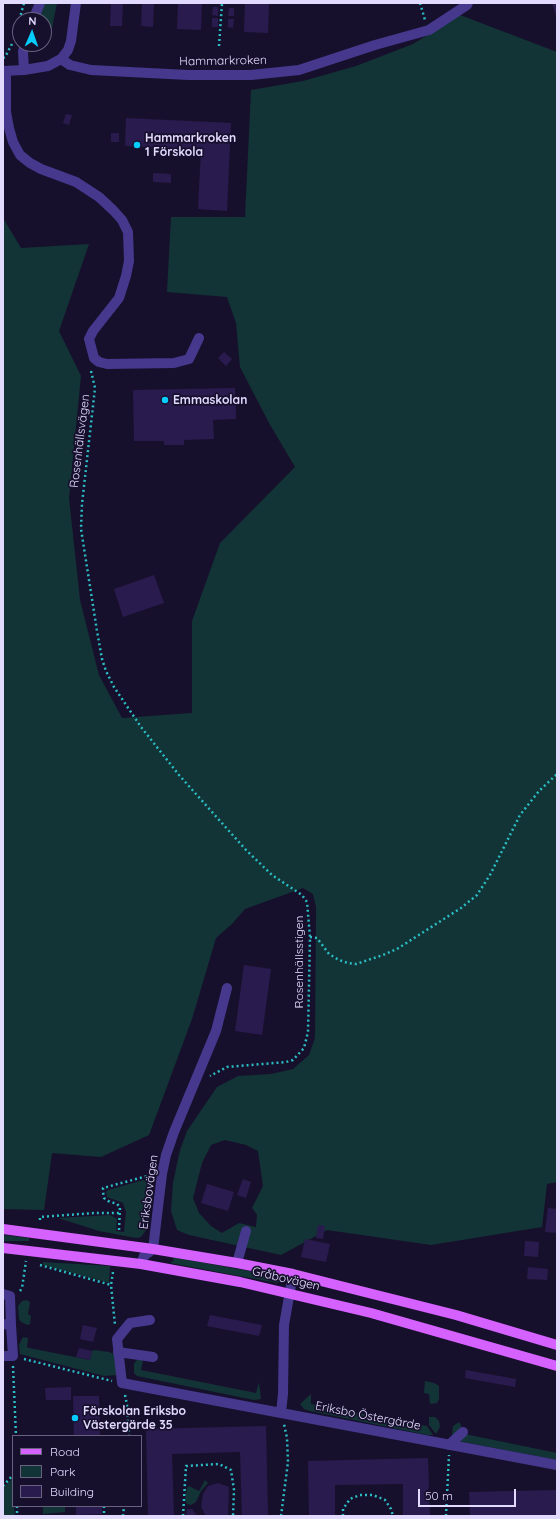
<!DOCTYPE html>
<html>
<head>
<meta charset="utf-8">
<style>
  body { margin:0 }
  #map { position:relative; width:560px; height:1519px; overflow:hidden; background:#17102c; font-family:Quicksand,sans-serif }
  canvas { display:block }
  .frame { position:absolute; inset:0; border:4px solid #e2daff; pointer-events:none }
  .legend { position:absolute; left:12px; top:1435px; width:130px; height:72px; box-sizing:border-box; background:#17102c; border:1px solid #686180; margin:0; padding:5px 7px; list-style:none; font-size:12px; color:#e2daff }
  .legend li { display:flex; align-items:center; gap:8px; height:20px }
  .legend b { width:20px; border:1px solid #686180 }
  .north { position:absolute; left:12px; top:12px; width:40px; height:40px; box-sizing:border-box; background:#17102c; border:1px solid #686180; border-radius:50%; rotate:2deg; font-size:11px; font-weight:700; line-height:16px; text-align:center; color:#e2daff }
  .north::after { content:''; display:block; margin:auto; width:14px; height:18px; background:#06ccff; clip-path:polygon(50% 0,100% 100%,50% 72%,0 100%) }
  .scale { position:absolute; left:418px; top:1489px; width:98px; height:18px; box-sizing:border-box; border:2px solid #e2daff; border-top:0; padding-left:5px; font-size:12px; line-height:14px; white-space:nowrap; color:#e2daff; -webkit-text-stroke:3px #17102c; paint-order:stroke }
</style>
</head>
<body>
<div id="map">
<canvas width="560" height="1519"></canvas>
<div class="frame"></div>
<ul class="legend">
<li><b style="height:5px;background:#d561ff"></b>Road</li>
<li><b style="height:11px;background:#123436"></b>Park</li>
<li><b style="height:11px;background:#2a1b4e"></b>Building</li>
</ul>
<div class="north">N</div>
<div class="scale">50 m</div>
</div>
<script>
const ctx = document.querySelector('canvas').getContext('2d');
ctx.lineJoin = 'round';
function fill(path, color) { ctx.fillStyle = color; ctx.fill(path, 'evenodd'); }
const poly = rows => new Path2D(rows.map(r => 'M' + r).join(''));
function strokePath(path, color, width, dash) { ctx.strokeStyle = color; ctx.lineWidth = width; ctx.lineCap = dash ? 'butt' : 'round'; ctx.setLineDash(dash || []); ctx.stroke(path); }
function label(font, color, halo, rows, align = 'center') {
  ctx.font = font + ' Quicksand,sans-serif'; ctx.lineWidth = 3.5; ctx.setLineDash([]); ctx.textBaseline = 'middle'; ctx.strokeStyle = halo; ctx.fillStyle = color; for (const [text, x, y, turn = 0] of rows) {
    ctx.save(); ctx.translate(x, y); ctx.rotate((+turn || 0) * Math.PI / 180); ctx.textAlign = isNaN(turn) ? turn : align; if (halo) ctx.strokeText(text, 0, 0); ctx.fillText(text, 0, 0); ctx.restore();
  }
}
fill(poly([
  [44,3,57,3,52,28,50,28,48,32,44,44,44,20,37,20],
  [460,15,557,52,557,1182,547,1184,542,1227,431,1245,327,1230,281,1255,189,1235,177,1230,171,1211,173,1183,180,1150,187,1131,217,1087,238,1076,271,1074,293,1069,309,1055,315,1038,316,907,313,894,303,888,245,909,232,924,216,938,192,1019,149,1135,101,1157,52,1153,44,1210,3,1209,3,218,21,248,89,244,59,331,81,376,69,498,80,600,99,675,122,718,192,713,192,621,220,543,295,467,269,423,240,367,236,323,227,297,167,292,171,217,245,217,251,90,303,81,356,66,413,44],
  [225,1140,246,1145,258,1151,263,1186,252,1208,257,1215,256,1227,239,1223,222,1233,211,1226,199,1213,193,1198,202,1163,211,1145],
  [147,1179,152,1181,148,1224,147,1229,141,1237,136,1238,99,1231,58,1218,110,1215,117,1219,116,1231,124,1232,126,1212,123,1203,107,1197,106,1192,108,1190],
  [3,1235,29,1238,29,1241,3,1241],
  [172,1257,265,1274,280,1280,280,1282,277,1283,170,1263,174,1260],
  [43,1262,110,1266,109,1283,43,1265],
  [26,1300,30,1302,28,1314,31,1316,30,1324,28,1325,21,1322,19,1319,18,1306,22,1301],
  [23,1337,28,1338,27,1347,29,1348,90,1360,92,1351,94,1350,109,1352,114,1354,118,1375,104,1376,20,1354,19,1345],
  [138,1359,143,1360,141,1370,256,1393,259,1382,261,1399,254,1400,137,1376,134,1373,134,1364,135,1362],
  [425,1381,434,1383,439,1386,439,1399,437,1403,430,1404,429,1394,424,1393],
  [311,1394,311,1404,427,1426,433,1435,427,1435,310,1411,304,1409,300,1404],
  [429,1417,435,1417,439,1421,440,1427,436,1434,429,1425],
  [459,1422,461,1425,460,1433,557,1453,557,1460,458,1441,452,1438,452,1435,453,1426],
  [12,1479,13,1479,13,1506,14,1506,15,1516,3,1516,3,1488],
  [205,1480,208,1483,201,1491,196,1502,191,1505,187,1504,185,1500,187,1488,189,1486,199,1491],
  [43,1506,65,1506,65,1512,43,1514]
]), '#123436');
fill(poly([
  [111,3,123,3,122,26,110,26],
  [142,3,154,3,153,27,141,26],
  [178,3,202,3,201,30,177,29],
  [245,3,269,3,268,33,244,32],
  [552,3,557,3,557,19],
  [213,7,218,7,218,16,212,15],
  [229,8,234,8,234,16,228,16],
  [212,18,218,18,218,27,212,27],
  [228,19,234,19,233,28,228,27],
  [66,114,72,115,69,125,63,123],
  [126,118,231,123,227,211,198,209,201,150,125,146],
  [111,133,119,133,119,142,111,142],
  [153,173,171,174,171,183,153,182],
  [224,352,232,359,226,366,218,358],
  [235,388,236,419,213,420,214,439,184,440,184,445,164,445,164,441,134,441,133,390],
  [154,575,164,603,123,617,114,589],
  [244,965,271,969,262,1035,235,1031],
  [243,1179,251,1182,246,1198,237,1195],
  [207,1184,234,1192,228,1211,201,1203],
  [548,1208,557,1209,557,1233,545,1232],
  [318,1225,325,1226,323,1239,316,1238],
  [305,1239,330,1244,326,1262,301,1257],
  [525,1241,539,1242,538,1257,524,1256],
  [528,1267,548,1269,547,1280,527,1279],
  [210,1315,262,1325,259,1336,207,1326],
  [83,1325,97,1328,93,1342,80,1339],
  [79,1348,92,1351,90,1360,76,1357],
  [466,1370,516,1379,515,1387,465,1378],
  [71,1387,71,1400,46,1400,45,1388],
  [73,1396,99,1396,100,1436,74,1436],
  [266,1426,268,1516,242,1516,240,1452,172,1454,174,1516,148,1516,146,1429],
  [428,1458,430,1516,403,1516,403,1484,335,1485,335,1516,309,1516,308,1461],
  [218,1483,229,1487,228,1516,206,1516,201,1507,203,1494,208,1486],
  [557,1490,557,1516,470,1516,469,1492],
  [76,1506,102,1506,102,1514,76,1515],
  [187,1509,192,1509,197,1516,186,1516]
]), '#2a1b4e');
strokePath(poly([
  [420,3,425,20],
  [14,39,24,3],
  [219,46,222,3],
  [3,58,5,57,12,44],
  [91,371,95,388,82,504,81,529,97,631,102,659,106,671,114,687,141,727,179,775,246,850,272,875,302,895,307,902,310,937,308,1032,304,1048,293,1060,286,1062,227,1067,210,1076],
  [310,937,317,938,329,954,339,960,348,963,356,964,383,955,397,949,461,908,477,895,490,875,520,815,539,791,557,774],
  [40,1220,40,1217,94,1213,121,1213],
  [119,1230,120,1207,117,1204,108,1201,104,1198,103,1192,103,1188,151,1175],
  [40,1265,111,1285],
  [113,1272,111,1285,115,1325],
  [20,1291,22,1288,26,1261],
  [24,1359,112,1381],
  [13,1366,16,1436],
  [125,1395,127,1405,129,1436],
  [3,1486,13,1475],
  [17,1506,17,1516],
  [104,1506,104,1516],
  [123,1516,124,1506],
  [183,1516,186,1466,219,1464,231,1470,234,1490,233,1516],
  [281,1516,288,1462,287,1438,284,1424],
  [343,1516,343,1509,350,1499,360,1495,373,1495,385,1500,391,1509,393,1516],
  [446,1516,449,1455]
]), '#2abdc3', 2.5, [2, 3]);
strokePath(poly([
  [33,20,40,3],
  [61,59,70,65,91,70,188,75,251,75,299,70,375,45,429,30,467,5,468,3],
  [24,70,23,52,25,44],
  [3,71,24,70,48,66,61,59,68,50,71,41,76,3],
  [6,72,6,112,9,128,13,142,20,155,30,163,41,169,76,182,99,197,113,210,122,220,128,232,129,261,126,276,119,298,93,331,89,339,94,358,99,362,107,364,174,363,189,359,199,338],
  [237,1263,246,1231],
  [141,1264,144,1256,153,1249,162,1174,166,1155,174,1132,216,1031,227,988],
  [3,1294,10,1296,11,1325],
  [150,1320,130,1323,117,1339,122,1383,557,1465],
  [3,1324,11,1325,13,1356,3,1356],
  [118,1352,153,1357],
  [281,1412,283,1394,284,1325,293,1274],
  [449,1445,463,1432]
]), '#45388d', 10);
strokePath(poly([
  [3,1229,153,1249,237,1263,293,1274,456,1315,557,1345],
  [3,1248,141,1264,240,1282,371,1313,557,1366]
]), '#d561ff', 10);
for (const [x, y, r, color] of [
  [137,145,4,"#06ccff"],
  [165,400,4,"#06ccff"],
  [75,1418,4,"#06ccff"]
]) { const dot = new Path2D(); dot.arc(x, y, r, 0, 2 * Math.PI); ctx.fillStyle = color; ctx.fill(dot); strokePath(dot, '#17102c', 1.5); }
label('12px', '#e2daff', '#17102c', [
  ["Hammarkroken",223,61,-1],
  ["Rosenhällsvägen",80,441,-83],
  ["Rosenhällsstigen",299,962,-90],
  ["Eriksbovägen",149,1192,-82],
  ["Gråbovägen",286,1279,13],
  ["Eriksbo Östergärde",368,1416,11]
]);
label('bold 12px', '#e2daff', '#17102c', [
  ["Hammarkroken",145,138],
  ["1 Förskola",145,152],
  ["Emmaskolan",173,400],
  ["Förskolan Eriksbo",83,1411],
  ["Västergärde 35",83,1425]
], 'left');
</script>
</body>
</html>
